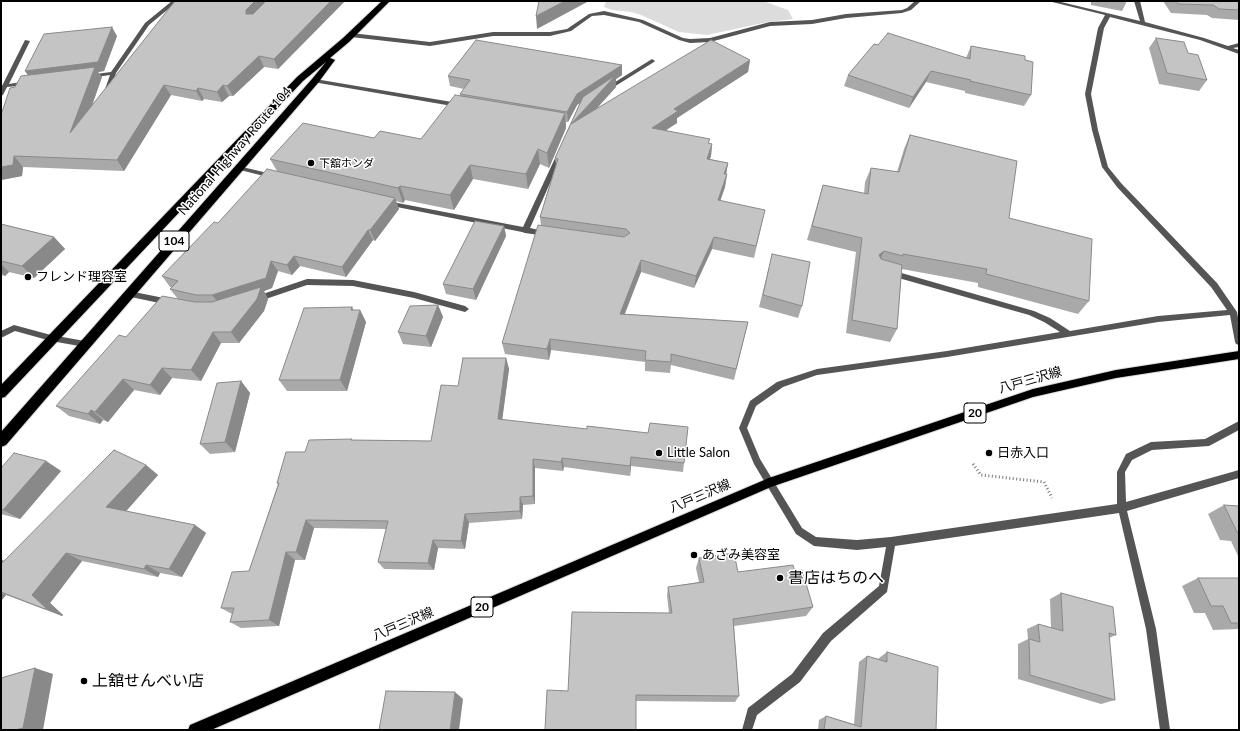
<!DOCTYPE html>
<html>
<head>
<meta charset="utf-8">
<style>
  body { margin:0 }
  #map { position:relative; width:1240px; height:731px; overflow:hidden; background:#fff; font-family:Lato,sans-serif }
  canvas { display:block }
  .frame { position:absolute; inset:0; border:2px solid #000; pointer-events:none }
</style>
</head>
<body>
<div id="map">
<canvas width="1240" height="731"></canvas>
<div class="frame"></div>
</div>
<script>
const ctx = document.querySelector('canvas').getContext('2d');
ctx.lineJoin = 'round';
function fill(path, color) { ctx.fillStyle = color; ctx.fill(path, 'evenodd'); }
const poly = rows => new Path2D(rows.map(r => 'M' + r).join(''));
function strokePath(path, color, width, dash) { ctx.strokeStyle = color; ctx.lineWidth = width; ctx.lineCap = dash ? 'butt' : 'round'; ctx.setLineDash(dash || []); ctx.stroke(path); }
function label(font, color, halo, rows, align = 'center') {
  ctx.font = font + ' Lato,"Noto Sans JP",sans-serif'; ctx.lineWidth = 3; ctx.setLineDash([]); ctx.textBaseline = 'middle'; ctx.strokeStyle = halo; ctx.fillStyle = color; for (const [text, x, y, turn = 0] of rows) {
    ctx.save(); ctx.translate(x, y); ctx.rotate((+turn || 0) * Math.PI / 180); ctx.textAlign = isNaN(turn) ? turn : align; if (halo) ctx.strokeText(text, 0, 0); ctx.fillText(text, 0, 0); ctx.restore();
  }
}
fill(poly([
  [606,1,766,2,788,10,793,19,768,22,707,35,679,32,641,15,631,12,612,10,604,7]
]), '#dcdcdc');
const primary = poly([
  [1239,351,1239,359,1116,378,1033,397,771,487,211,730,188,730,190,725,769,478,1033,389,1116,370,1239,351]
]);
const highway = poly([
  [382,1,390,1,349,42,330,58,335,60,318,83,6,445,1,447,1,432,312,79,326,62,303,81,5,397,1,398,1,385,297,77,343,38,382,1]
]);
strokePath(primary, '#dbdbdb', 2);
strokePath(highway, '#dbdbdb', 2);
strokePath(poly([
  [973,464,981,475,1044,482,1052,498]
]), '#777', 3, [1, 2.5]);
fill(poly([
  [172,1,178,1,149,25,116,73,110,92,105,93,104,92,110,75,90,78,88,77,88,75,111,72,145,23,172,1],
  [915,1,921,1,911,10,902,13,846,18,812,24,770,26,710,42,690,43,679,40,639,22,604,15,592,16,571,31,550,36,493,36,430,46,351,37,348,35,351,33,430,42,493,32,550,32,567,29,589,14,604,11,643,20,683,38,690,39,710,38,770,22,812,20,846,14,902,10,907,8,915,1],
  [1048,1,1057,1,1140,21,1134,1,1140,1,1145,22,1204,38,1228,46,1239,43,1239,47,1233,48,1239,50,1239,54,1200,40,1110,17,1104,28,1091,94,1098,130,1108,167,1121,183,1217,283,1237,312,1239,323,1239,345,1236,344,1235,342,1230,315,1158,322,947,357,817,375,783,387,756,406,747,428,760,459,802,528,816,537,857,540,891,537,1117,504,1117,472,1126,454,1151,442,1205,439,1239,421,1239,430,1209,446,1152,450,1132,460,1125,472,1126,502,1239,470,1239,478,1127,511,1156,629,1170,730,1160,730,1146,629,1119,513,895,546,887,592,831,641,800,682,757,715,752,730,742,730,748,708,792,674,823,633,879,586,886,547,857,550,814,546,796,534,754,464,739,428,750,401,777,382,817,369,947,351,1060,332,1044,322,1029,315,888,275,887,273,888,271,891,270,1034,311,1050,318,1070,331,1158,316,1227,310,1211,287,1117,187,1102,167,1092,130,1085,94,1098,28,1105,15,1048,1],
  [25,40,30,41,9,84,27,81,30,83,27,85,7,87,3,95,1,96,1,88,25,40],
  [652,59,655,61,654,62,609,90,604,89,652,59],
  [315,79,458,103,461,105,458,107,313,82,312,81,315,79],
  [560,152,563,154,530,228,548,232,549,234,546,236,525,233,522,232,387,205,384,203,387,201,523,227,557,154,560,152],
  [238,166,272,174,275,176,272,178,236,169,236,167,238,166],
  [307,279,353,280,414,292,465,306,469,309,465,312,414,298,353,286,307,285,257,302,253,299,254,297,307,279],
  [129,291,169,299,173,302,169,305,126,296,125,294,129,291],
  [14,325,51,335,85,341,88,342,89,344,88,346,85,347,51,341,15,331,1,338,1,331,14,325]
]), '#555');
fill(primary, '#000');
fill(highway, '#000');
fill(poly([
  [345,1,278,69,264,67,233,96,229,96,222,102,204,99,202,101,171,95,124,171,23,167,22,176,1,180,15,87,28,75,25,71,117,36,104,71,98,72,102,77,92,106],
  [1091,1,1127,1,1122,11,1091,5],
  [1163,1,1239,1,1239,20,1212,18,1207,15,1171,13],
  [1156,38,1188,53,1207,80,1199,91,1159,84,1149,48],
  [878,45,966,58,971,46,1025,60,1031,95,1024,106,965,93,965,91,926,82,909,108,844,86,848,75],
  [750,60,748,72,677,118,677,123,666,130,712,144,711,156,710,159,728,163,726,174,727,174,725,187,720,201,765,210,754,258,712,249,694,288,641,272,625,314,748,322,734,380,671,365,670,373,645,371,645,362,551,350,549,360,505,354,502,343,541,225,540,217,556,165,555,158,580,103,577,105,568,122,566,122,566,128,549,168,540,164,528,189,473,179,454,210,405,200,403,203,396,201,399,209,375,241,373,240,346,277,300,266,292,275,278,271,272,288,264,291,268,299,264,311,239,343,221,343,201,381,172,378,160,395,134,390,108,422,103,420,100,424,69,416,56,406,126,337,178,299,170,289,172,287,170,287,162,276,218,223,277,171,270,159,374,138,421,139,460,96,460,94,464,89,450,86,448,76,622,65,622,75,616,79,616,87,596,109],
  [910,135,1009,218,1089,301,1078,314,978,287,978,283,902,269,897,329,890,342,846,333,856,252,807,240,823,185,864,194,865,182,871,168,897,172,904,149],
  [1,224,54,237,65,249,34,278,9,272,5,276,1,275],
  [504,226,506,236,476,300,446,294,443,284],
  [769,267,802,306,798,318,759,307],
  [438,305,443,317,431,347,403,344,398,332],
  [354,310,360,310,366,322,347,391,287,391,279,380],
  [506,358,509,369,502,419,684,463,683,472,631,466,630,476,564,467,563,471,535,468,535,504,523,505,522,519,469,523,465,549,438,548,434,570,384,569,378,562,386,529,314,528,305,560,295,560,279,626,241,628,230,622,232,614,221,608,249,571,278,484,277,483,305,452,353,440,431,441,458,386],
  [241,381,250,393,235,452,210,454,200,444],
  [46,461,61,471,20,519,1,514,1,468],
  [146,465,158,475,126,511,195,525,206,533,182,577,160,573,158,577,82,561,50,603,63,615,62,616,6,595,1,601,1,559,4,561],
  [1224,505,1239,506,1239,558,1231,541,1220,540,1208,514],
  [699,558,738,572,795,571,813,607,806,616,734,626,739,696,735,702,636,701,568,691,669,613,667,596,668,587,699,582,696,568],
  [1198,578,1239,578,1239,629,1213,630,1205,613,1194,613,1182,586],
  [1061,593,1116,635,1109,638,1115,700,1101,704,1018,679,1018,644,1028,639,1027,629,1038,624,1051,628,1050,599],
  [887,652,936,730,818,730,819,720,826,716,854,724,859,662,867,656,879,659,879,658]
]), '#a9a9a9');
fill(poly([
  [255,1,270,1,251,20,246,14,246,10],
  [331,1,345,1,278,69,274,59],
  [565,1,589,1,537,29,536,16],
  [112,27,117,36,104,71,98,72,102,77,78,144,25,71],
  [259,56,264,67,233,96,227,86],
  [750,60,748,72,677,118,677,123,651,140,652,128,674,109],
  [622,65,622,75,616,79,616,87,572,136,571,124,605,87,577,105,568,122,567,112,577,94],
  [931,71,926,82,909,108,913,97],
  [164,85,171,95,124,171,117,160],
  [223,85,229,96,222,102,217,92],
  [198,88,204,99,202,101,196,91],
  [565,113,566,128,549,168,547,153],
  [712,144,711,156,705,171,707,159],
  [538,149,540,164,528,189,526,174],
  [14,156,23,167,22,176,1,180,1,167],
  [728,163,726,175,724,174],
  [470,165,473,179,454,210,450,195],
  [727,174,725,187,716,213,718,200],
  [400,186,405,200,403,203,398,188],
  [395,198,399,209,375,241,370,230],
  [504,226,506,236,476,300,473,289],
  [368,230,373,240,346,277,342,267],
  [54,237,65,249,34,278,22,266],
  [714,237,712,249,694,288,696,276],
  [884,251,878,265,879,255],
  [294,256,300,266,292,275,287,265],
  [641,260,641,272,620,325,620,314],
  [271,261,278,271,272,288,264,291,268,299,264,311,239,343,231,332,220,304,212,295],
  [1,264,9,272,5,276,1,272],
  [438,305,443,317,431,347,426,336],
  [352,307,358,319,360,310,366,322,347,391,340,380],
  [213,332,221,343,201,381,191,370],
  [550,339,551,350,549,360,547,349],
  [506,358,509,369,501,429,498,419],
  [162,368,172,378,160,395,150,385],
  [123,379,134,390,108,422,95,412],
  [241,381,250,393,235,452,225,442],
  [91,410,103,420,100,424,88,414],
  [631,457,631,466,630,476,630,466],
  [562,458,564,467,563,471,561,462],
  [533,459,535,468,535,504,533,496],
  [46,461,61,471,20,519,3,510],
  [146,465,158,475,121,517,106,507],
  [520,497,523,505,522,519,520,511],
  [465,514,469,523,465,549,461,541],
  [306,520,314,528,305,560,296,552],
  [195,525,206,533,182,577,169,569],
  [433,540,438,548,434,570,428,563],
  [286,552,295,560,279,626,269,620],
  [66,553,82,561,50,603,63,615,62,616,45,609,32,595],
  [1,559,18,574,1,566],
  [146,565,160,573,158,577,144,569],
  [1,593,6,595,1,601],
  [35,668,53,674,43,730,15,730],
  [455,692,463,699,459,730,450,730]
]), '#898989');
const building = poly([
  [175,1,255,1,246,10,246,14,253,14,266,1,331,1,274,59,259,56,227,86,223,85,217,92,198,88,196,91,164,85,117,160,14,156,13,165,1,167,1,115,10,88,15,87,21,76,95,67,70,133,175,1],
  [539,1,565,1,536,16,539,1],
  [1176,1,1239,1,1239,10,1219,9,1213,5,1178,4,1176,1],
  [112,27,98,62,25,71,44,34,112,27],
  [888,33,970,59,971,46,1025,56,1025,60,1033,62,1031,95,970,81,971,80,931,71,913,97,848,75,874,44,878,45,888,33],
  [1156,38,1184,42,1188,53,1198,55,1207,80,1167,73,1156,38],
  [476,40,622,65,577,94,567,112,460,94,470,80,448,76,476,40],
  [711,40,750,60,674,109,678,111,652,128,710,139,708,143,712,144,707,159,728,163,724,174,727,174,718,200,765,210,756,246,714,237,696,276,641,260,620,314,748,322,736,369,671,354,671,362,645,360,646,351,550,339,547,349,502,343,538,225,624,237,630,233,626,229,540,217,558,159,555,158,583,97,616,75,571,124,711,40],
  [455,95,565,113,547,153,538,149,526,174,470,165,450,195,400,186,398,188,270,159,303,123,374,138,380,131,421,139,455,95],
  [910,135,1017,161,1009,218,1092,239,1089,301,986,274,987,269,903,254,903,256,884,251,879,255,881,259,902,265,897,329,852,320,862,238,812,226,823,185,868,194,871,168,899,172,910,135],
  [267,169,395,198,370,230,368,230,342,267,294,256,287,265,271,261,266,278,212,295,196,295,170,289,178,281,162,276,214,222,218,223,267,169],
  [475,221,504,226,473,289,443,284,475,221],
  [1,224,54,237,22,266,1,261,1,224],
  [772,254,810,262,802,306,763,295,772,254],
  [261,287,257,299,231,332,213,332,191,370,162,368,150,385,123,379,95,412,91,410,88,414,56,406,119,335,126,337,162,296,195,302,212,302,261,287],
  [438,305,426,336,398,332,410,306,438,305],
  [352,307,351,310,360,310,340,380,279,380,304,308,352,307],
  [463,358,506,358,498,419,587,429,587,426,648,433,650,423,688,427,684,463,631,457,630,466,562,458,561,462,533,459,533,496,520,497,520,511,465,514,461,541,433,540,428,563,378,562,388,521,306,520,296,552,286,552,269,620,230,622,234,608,221,608,232,572,249,571,279,483,277,483,286,452,305,452,309,440,352,439,351,440,431,441,441,385,458,386,463,358],
  [241,381,225,442,200,444,217,383,241,381],
  [114,450,146,465,106,507,195,525,169,569,146,565,144,569,66,553,32,595,46,608,45,609,1,592,1,564,114,450],
  [14,453,46,461,3,510,1,509,1,468,14,453],
  [1224,505,1239,506,1239,532,1237,532,1224,505],
  [734,553,738,572,793,565,795,571,802,570,813,607,733,619,739,696,636,695,636,730,545,730,547,690,568,691,572,612,672,613,668,587,704,582,699,558,734,553],
  [1198,578,1239,578,1239,623,1231,623,1223,606,1211,606,1198,578],
  [1061,593,1113,607,1116,635,1109,633,1115,700,1030,675,1029,639,1040,642,1038,624,1063,631,1061,593],
  [887,652,938,667,936,730,824,730,826,716,861,727,867,656,887,662,887,652],
  [35,668,23,728,15,730,1,730,1,678,35,668],
  [386,691,455,692,450,730,379,730,386,691]
]);
fill(building, '#c4c4c4');
strokePath(building, '#898989', 1);
for (const [x, y, r, color] of [
  [311,163,4,"#000"],
  [28,277,4,"#000"],
  [659,453,4,"#000"],
  [989,453,4,"#000"],
  [694,555,4,"#000"],
  [780,578,4,"#000"],
  [84,681,4,"#000"]
]) { const dot = new Path2D(); dot.arc(x, y, r, 0, 2 * Math.PI); ctx.fillStyle = color; ctx.fill(dot); strokePath(dot, '#fff', 1.5); }
label('11px', '#000', '#fff', [
  ["下舘ホンダ",319,163]
], 'left');
for (const [x, y, w] of [
  [174,241,30],
  [975,413,22],
  [482,607,22]
]) { const box = new Path2D(); box.roundRect(x - w / 2, y - 10, w, 20, 3); ctx.fillStyle = '#fff'; ctx.fill(box); strokePath(box, '#000', 1); }
label('bold 12px', '#000', null, [
  ["104",174,241],
  ["20",975,413],
  ["20",482,607]
]);
label('13px', '#000', '#fff', [
  ["National Highway Route 104",235,151,-49],
  ["八戸三沢線",1030,380,-16],
  ["八戸三沢線",700,496,-23],
  ["八戸三沢線",403,624,-23]
]);
label('13px', '#000', '#fff', [
  ["フレンド理容室",36,277],
  ["Little Salon",667,453],
  ["日赤入口",997,453],
  ["あざみ美容室",702,555]
], 'left');
label('16px', '#000', '#fff', [
  ["書店はちのへ",788,578],
  ["上舘せんべい店",92,681]
], 'left');
</script>
</body>
</html>
